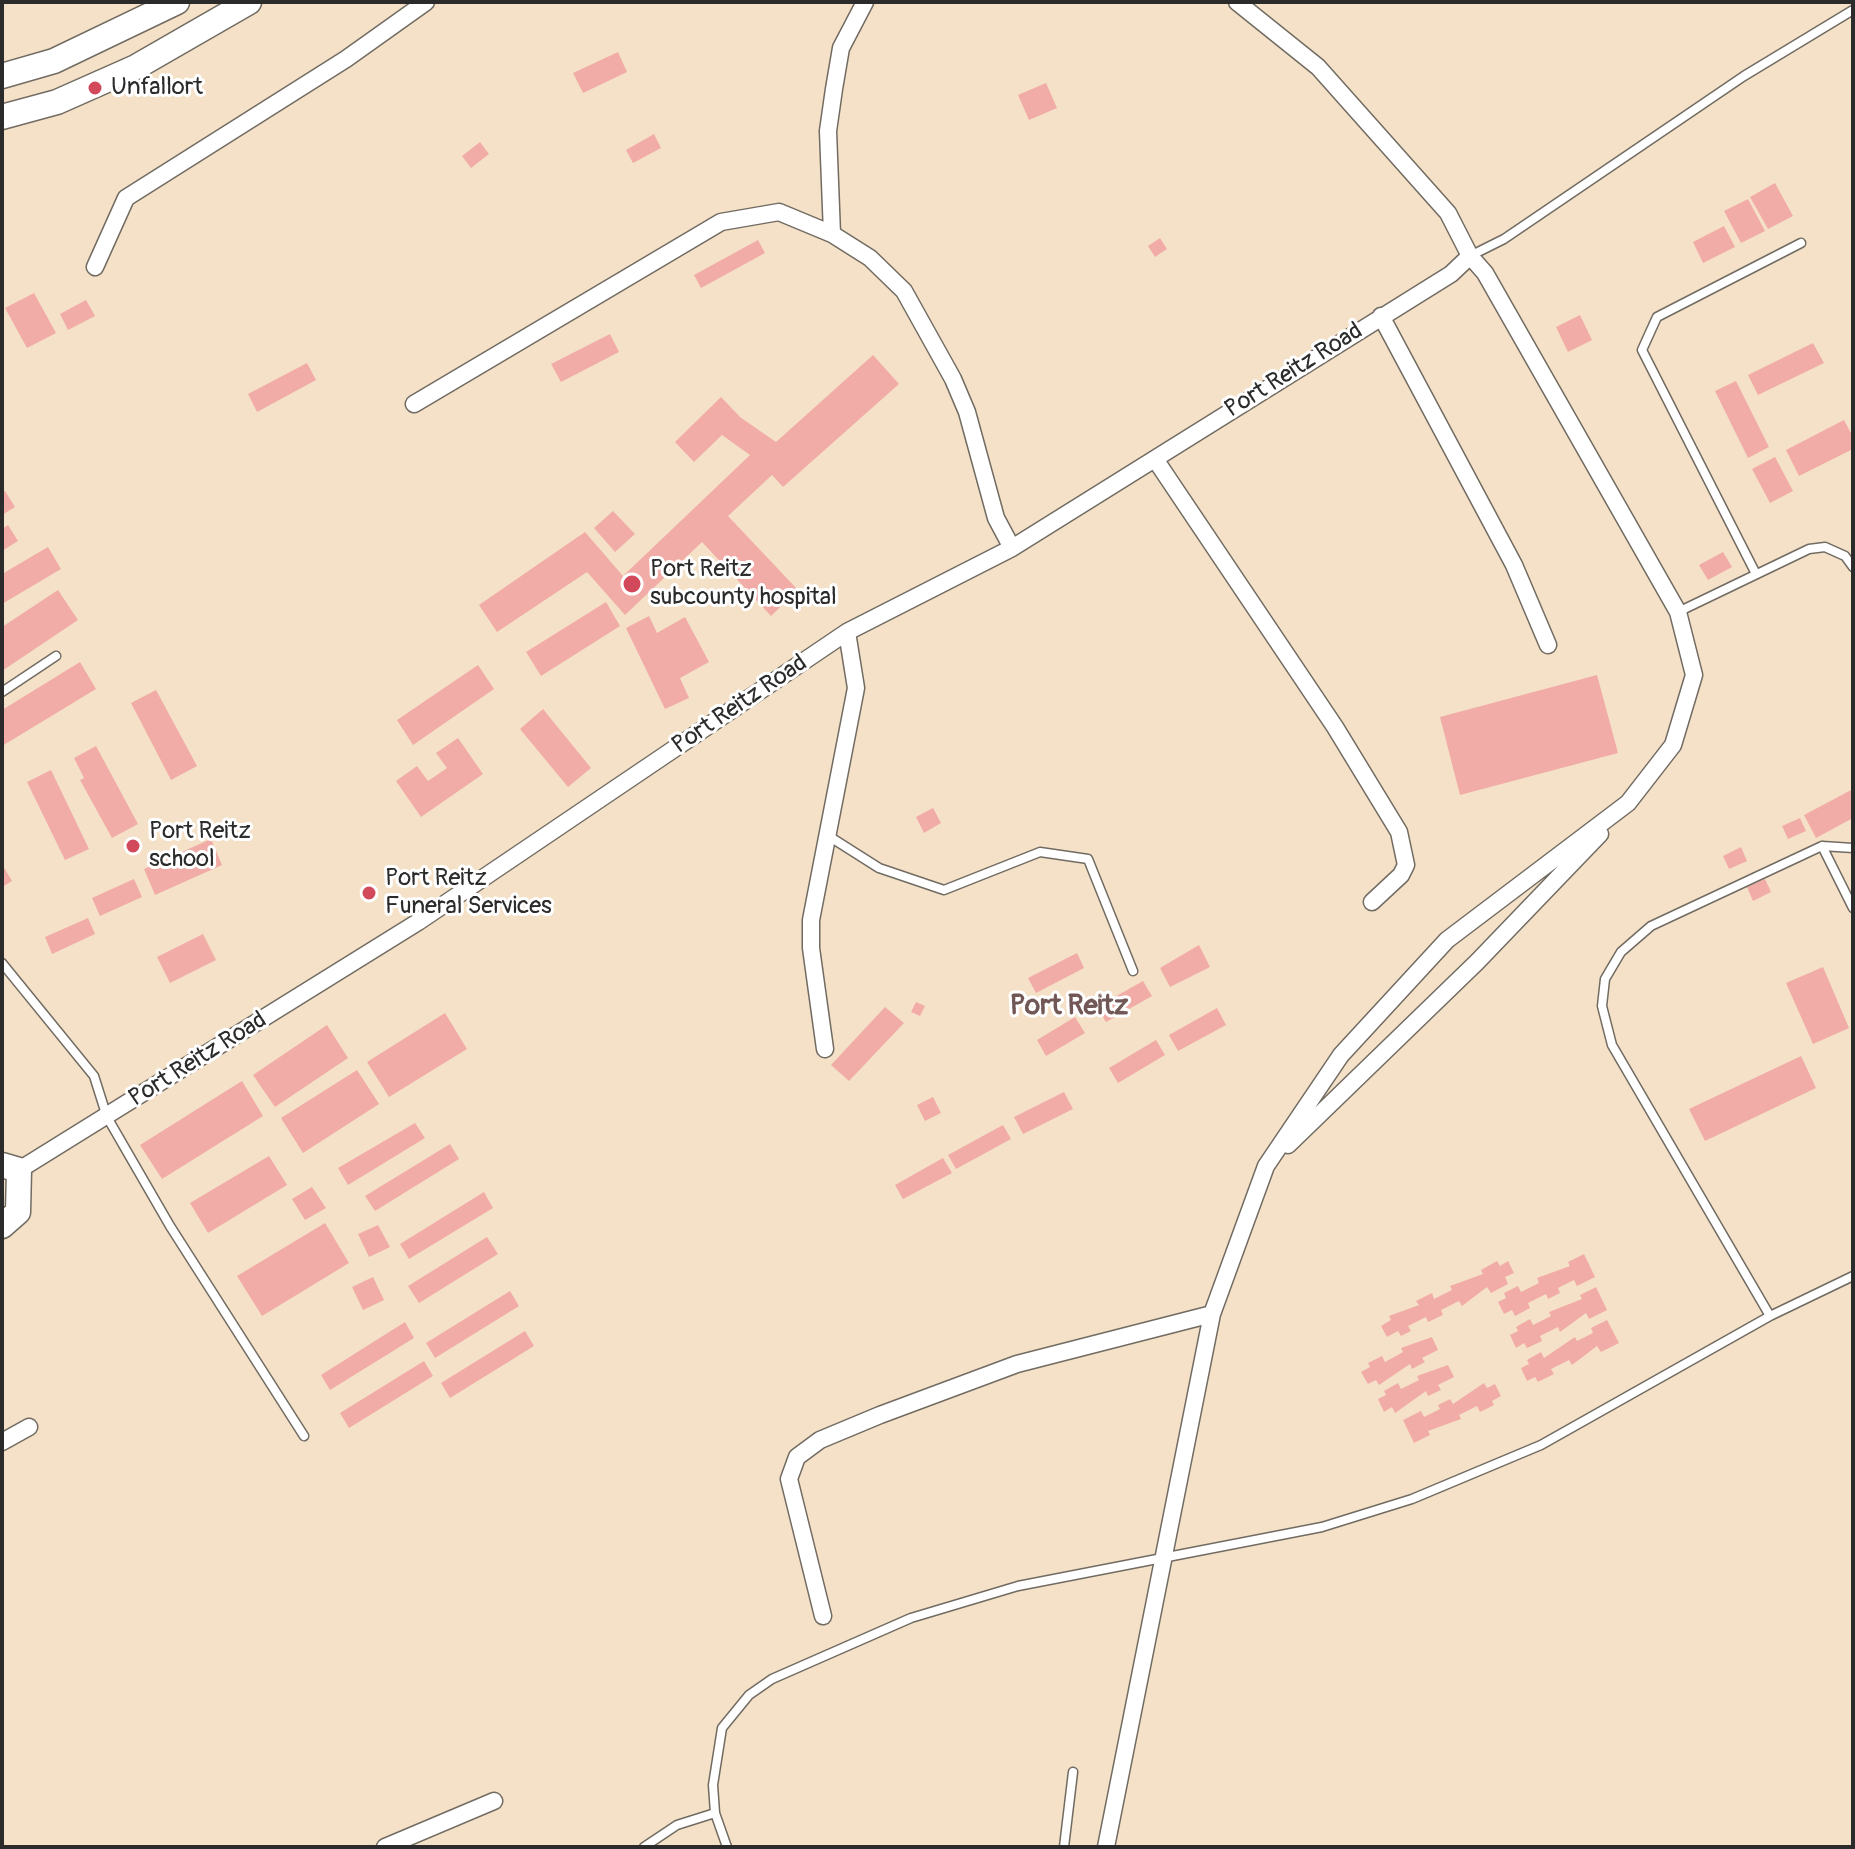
<!DOCTYPE html>
<html>
<head>
<meta charset="utf-8">
<style>
  body { margin:0 }
  #map { position:relative; width:1855px; height:1849px; overflow:hidden; background:#f4e1c7; font-family:Pangolin,sans-serif }
  canvas { display:block }
  .frame { position:absolute; inset:0; border:4px solid #2b2b2b; pointer-events:none }
</style>
</head>
<body>
<div id="map">
<canvas width="1855" height="1849"></canvas>
<div class="frame"></div>
</div>
<script>
const ctx = document.querySelector('canvas').getContext('2d');
ctx.lineJoin = 'round';
function fill(path, color) { ctx.fillStyle = color; ctx.fill(path, 'evenodd'); }
const poly = rows => new Path2D(rows.map(r => 'M' + r).join(''));
function strokePath(path, color, width, dash) { ctx.strokeStyle = color; ctx.lineWidth = width; ctx.lineCap = dash ? 'butt' : 'round'; ctx.setLineDash(dash || []); ctx.stroke(path); }
function label(font, color, halo, rows, align = 'center') {
  ctx.font = font + ' Pangolin,sans-serif'; ctx.lineWidth = 6; ctx.setLineDash([]); ctx.textBaseline = 'middle'; ctx.strokeStyle = halo; ctx.fillStyle = color; for (const [text, x, y, turn = 0] of rows) {
    ctx.save(); ctx.translate(x, y); ctx.rotate((+turn || 0) * Math.PI / 180); ctx.textAlign = isNaN(turn) ? turn : align; if (halo) ctx.strokeText(text, 0, 0); ctx.fillText(text, 0, 0); ctx.restore();
  }
}
fill(poly([
  [618,52,627,72,583,93,573,73],
  [1046,83,1057,108,1029,120,1018,95],
  [654,134,661,148,633,163,626,150],
  [480,142,489,154,471,168,462,156],
  [1775,183,1793,216,1768,229,1750,197],
  [1748,199,1765,231,1741,243,1724,211],
  [1724,226,1735,247,1703,263,1693,242],
  [1160,238,1167,249,1155,257,1148,246],
  [758,240,765,253,701,288,694,275],
  [34,293,56,333,27,348,5,308],
  [86,300,95,316,68,330,60,314],
  [1580,315,1592,340,1568,352,1556,327],
  [610,334,619,352,561,382,551,364],
  [1813,343,1824,363,1758,395,1748,375],
  [873,355,899,384,783,487,772,475,728,516,798,590,771,616,702,542,625,615,587,572,497,632,479,605,585,532,623,576,750,455,722,435,694,462,675,442,721,397,740,417,776,442],
  [307,363,316,380,257,412,248,394],
  [1736,381,1769,447,1748,458,1715,391],
  [1844,420,1853,437,1853,449,1799,476,1786,450],
  [1775,457,1793,491,1770,503,1752,469],
  [5,491,15,507,2,515,2,493],
  [613,511,635,534,615,552,594,528],
  [8,525,18,541,2,551,2,529],
  [48,547,61,569,2,604,2,574],
  [1723,552,1732,567,1708,580,1699,565],
  [58,590,78,620,2,671,2,627],
  [606,602,620,626,541,676,526,652],
  [649,616,657,633,685,617,709,662,680,678,689,698,665,709,626,628],
  [80,662,96,689,2,746,2,710],
  [478,665,494,689,413,745,397,720],
  [1597,675,1618,753,1460,795,1440,717],
  [156,690,197,766,171,780,131,703],
  [543,709,591,768,568,787,520,729],
  [458,738,483,774,421,817,396,781,417,766,428,781,447,768,436,753],
  [96,746,138,824,112,838,80,780,84,778,74,758],
  [51,770,89,849,65,860,27,782],
  [1853,789,1853,818,1816,838,1804,815],
  [933,808,941,823,924,833,916,817],
  [1800,818,1806,831,1788,839,1782,826],
  [211,839,222,865,155,895,144,869],
  [1741,847,1747,861,1729,869,1723,856],
  [2,864,12,881,2,887],
  [134,879,142,897,100,916,92,898],
  [1765,879,1771,892,1753,901,1747,887],
  [88,918,95,934,52,954,45,937],
  [203,934,216,960,170,983,157,957],
  [1199,945,1210,967,1170,987,1160,968],
  [1077,953,1084,968,1036,993,1028,978],
  [1823,967,1849,1028,1813,1044,1786,983],
  [1143,981,1152,996,1106,1022,1097,1007],
  [916,1002,925,1006,920,1016,911,1012],
  [885,1007,904,1023,849,1081,831,1065],
  [1217,1008,1226,1025,1178,1051,1169,1035],
  [445,1013,467,1049,389,1097,367,1062],
  [1075,1017,1085,1033,1046,1056,1037,1040],
  [327,1025,348,1058,275,1107,253,1075],
  [1156,1040,1165,1055,1118,1083,1109,1068],
  [1801,1056,1816,1088,1705,1141,1689,1109],
  [357,1070,379,1104,303,1153,281,1118],
  [242,1081,263,1116,162,1179,140,1145],
  [1064,1092,1073,1109,1023,1134,1014,1117],
  [933,1097,941,1113,925,1121,917,1105],
  [415,1123,425,1138,348,1185,338,1168],
  [1003,1125,1011,1139,956,1169,948,1155],
  [450,1144,459,1159,375,1211,365,1196],
  [269,1156,287,1185,208,1233,190,1203],
  [943,1158,952,1173,903,1199,895,1185],
  [312,1187,326,1208,305,1220,292,1199],
  [484,1192,493,1208,409,1259,400,1244],
  [325,1223,349,1263,262,1316,237,1276],
  [378,1225,390,1247,369,1257,358,1234],
  [487,1237,498,1254,419,1303,408,1286],
  [1584,1254,1595,1277,1577,1286,1574,1280,1558,1288,1560,1293,1548,1299,1546,1294,1528,1303,1530,1308,1515,1316,1512,1310,1504,1314,1498,1302,1506,1298,1504,1293,1518,1286,1521,1292,1539,1283,1537,1278,1570,1266,1568,1262],
  [1497,1261,1500,1266,1508,1261,1514,1273,1505,1277,1508,1284,1491,1293,1487,1287,1462,1306,1459,1301,1441,1310,1443,1315,1428,1322,1426,1317,1408,1326,1411,1331,1401,1336,1398,1331,1387,1337,1381,1326,1391,1320,1389,1316,1419,1305,1416,1301,1432,1293,1434,1299,1452,1290,1450,1286,1483,1274,1481,1270],
  [373,1277,384,1300,363,1310,352,1287],
  [1596,1287,1607,1310,1589,1319,1586,1313,1560,1332,1558,1327,1540,1336,1542,1341,1527,1348,1524,1343,1516,1348,1510,1335,1518,1331,1516,1327,1530,1319,1533,1325,1551,1316,1549,1312,1582,1299,1580,1295],
  [510,1291,519,1306,435,1358,426,1343],
  [1607,1320,1619,1343,1601,1352,1597,1346,1572,1365,1569,1360,1551,1369,1554,1374,1538,1382,1535,1377,1527,1381,1521,1368,1529,1364,1527,1360,1541,1352,1544,1358,1575,1337,1577,1341,1593,1333,1591,1328],
  [405,1322,414,1338,330,1390,321,1375],
  [525,1331,534,1346,450,1398,441,1383],
  [1432,1337,1438,1350,1422,1358,1425,1362,1412,1369,1410,1364,1379,1385,1376,1380,1368,1384,1361,1372,1370,1367,1368,1363,1382,1356,1385,1362,1403,1352,1401,1348],
  [424,1361,433,1376,349,1428,340,1413],
  [1448,1365,1454,1377,1438,1385,1441,1390,1428,1396,1426,1391,1395,1413,1392,1407,1384,1412,1378,1399,1386,1395,1384,1391,1398,1383,1401,1389,1419,1380,1417,1376],
  [1484,1383,1487,1388,1495,1384,1501,1396,1492,1401,1494,1405,1480,1412,1477,1406,1459,1415,1461,1419,1428,1431,1430,1435,1414,1443,1403,1420,1421,1411,1424,1417,1440,1409,1438,1405,1450,1399,1453,1404]
]), '#f2aca8');
const lane = poly([
  [1470,256,1504,239,1744,76,1853,10],
  [1756,574,1642,350,1657,317,1801,243],
  [1678,612,1809,549,1825,547,1845,556,1853,567],
  [2,692,56,656],
  [827,835,879,868,944,890,1040,852,1088,859,1133,971],
  [1822,846,1853,908],
  [2,963,94,1076,107,1117,170,1226,304,1436],
  [1770,1316,1612,1045,1602,1006,1605,979,1621,952,1651,926,1822,846,1853,848],
  [644,1847,677,1825,715,1813],
  [727,1847,715,1813,713,1785,722,1728,749,1695,772,1679,911,1618,1018,1586,1322,1527,1412,1499,1541,1445,1770,1316,1853,1276],
  [1064,1847,1073,1772]
]);
const street = poly([
  [832,234,828,131,834,89,841,48,865,2],
  [95,267,126,198,346,59,426,2],
  [1381,316,1514,565,1548,645],
  [414,404,721,222,779,212,832,234,870,258,904,291,953,379,967,412,996,518,1012,548],
  [1155,459,1335,727,1399,832,1406,865,1401,875,1372,902],
  [825,1049,811,948,811,920,856,688,847,632],
  [1288,1145,1477,962,1600,834],
  [19,1170,418,922,847,632,1012,548,1451,274,1470,256],
  [2,1442,29,1427],
  [823,1616,789,1479,797,1457,820,1440,880,1415,1017,1364,1212,1314],
  [385,1847,494,1801],
  [1106,1847,1212,1314,1266,1166,1341,1055,1447,940,1628,803,1673,745,1694,675,1678,612,1485,273,1470,256,1448,213,1318,67,1237,2]
]);
const secondary = poly([
  [2,76,54,61,177,2],
  [2,117,57,102,136,67,249,2],
  [2,1165,19,1170,18,1212,2,1226]
]);
strokePath(lane, '#716b62', 11);
strokePath(street, '#716b62', 19);
strokePath(secondary, '#716b62', 27);
strokePath(lane, '#fff', 8);
strokePath(street, '#fff', 16);
strokePath(secondary, '#fff', 24);
for (const [x, y, r, color] of [
  [95,88,8,"#d1495b"],
  [632,584,10,"#d1495b"],
  [133,846,8,"#d1495b"],
  [369,893,8,"#d1495b"]
]) { const dot = new Path2D(); dot.arc(x, y, r, 0, 2 * Math.PI); ctx.fillStyle = color; ctx.fill(dot); strokePath(dot, '#fff', 3); }
label('24px', '#2b2b2b', '#fff', [
  ["Unfallort",111,88],
  ["Port Reitz",650,570],
  ["subcounty hospital",650,598],
  ["Port Reitz",149,832],
  ["school",149,860],
  ["Port Reitz",385,879],
  ["Funeral Services",385,907]
], 'left');
label('24px', '#2b2b2b', '#fff', [
  ["Port Reitz Road",1294,371,-32],
  ["Port Reitz Road",740,705,-34],
  ["Port Reitz Road",198,1060,-32]
]);
label('bold 28px', '#715857', '#fff', [
  ["Port Reitz",1069,1007]
]);
</script>
</body>
</html>
